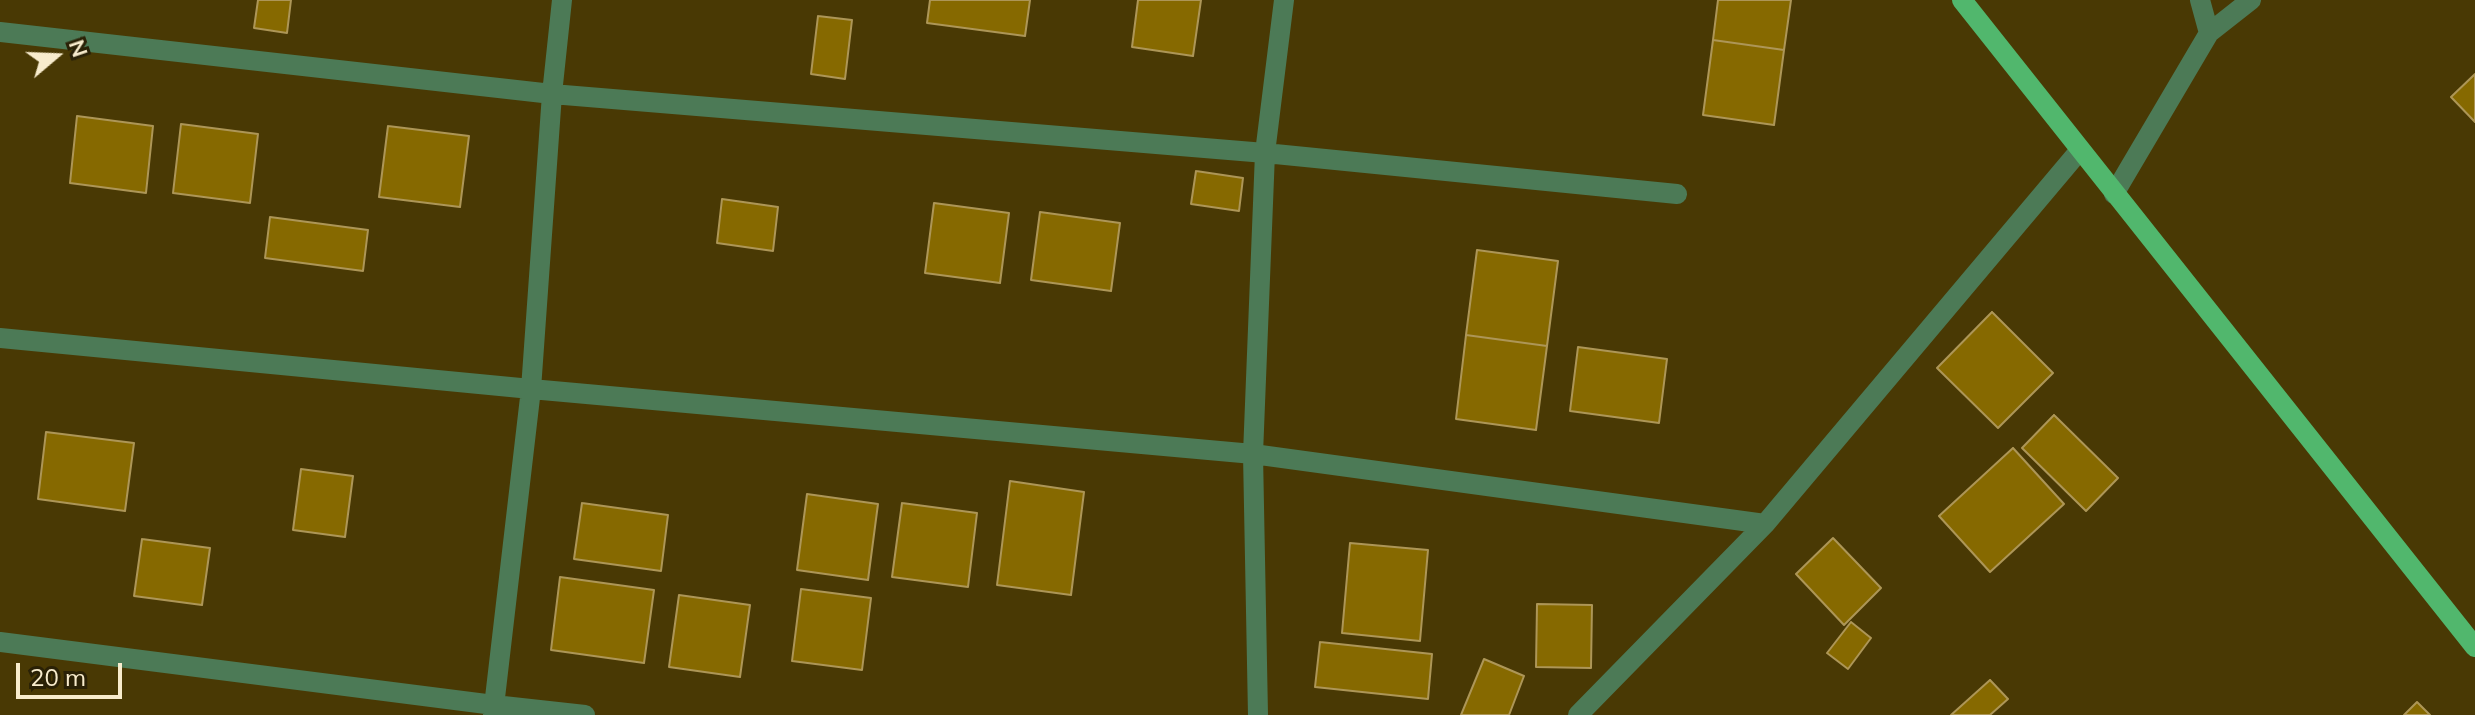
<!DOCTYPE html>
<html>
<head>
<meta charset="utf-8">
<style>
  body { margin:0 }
  #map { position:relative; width:2475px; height:715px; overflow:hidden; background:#493904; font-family:Mulish,sans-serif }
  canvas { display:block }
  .north { position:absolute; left:16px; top:16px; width:80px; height:80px; -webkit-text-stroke:6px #2a2106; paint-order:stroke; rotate:71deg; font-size:22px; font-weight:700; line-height:32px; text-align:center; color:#f8eccd }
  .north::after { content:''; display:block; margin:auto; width:28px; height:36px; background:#f8eccd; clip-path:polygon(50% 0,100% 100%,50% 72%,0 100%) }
  .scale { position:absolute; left:16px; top:663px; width:106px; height:36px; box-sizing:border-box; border:4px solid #f8eccd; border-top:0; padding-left:10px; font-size:24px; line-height:28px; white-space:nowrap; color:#f8eccd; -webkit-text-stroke:6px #2a2106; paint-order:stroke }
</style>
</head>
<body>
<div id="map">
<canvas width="2475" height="715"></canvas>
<div class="north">N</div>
<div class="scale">20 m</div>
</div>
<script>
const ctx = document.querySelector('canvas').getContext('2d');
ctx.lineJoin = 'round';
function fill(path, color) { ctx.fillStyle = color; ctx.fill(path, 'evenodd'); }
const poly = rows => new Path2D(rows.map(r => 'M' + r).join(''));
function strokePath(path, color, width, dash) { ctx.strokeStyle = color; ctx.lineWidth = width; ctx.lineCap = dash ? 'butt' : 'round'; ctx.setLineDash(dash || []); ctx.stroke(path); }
const building = poly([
  [258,0,291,0,287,33,254,28,258,0],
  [930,0,1030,0,1025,36,927,23,930,0],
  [1138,0,1201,0,1193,56,1132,47,1138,0],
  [1718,0,1791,0,1784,50,1713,40,1718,0],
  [818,16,852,20,845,79,811,74,818,16],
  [1713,40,1784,50,1774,125,1703,115,1713,40],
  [2475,74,2475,122,2451,97,2475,74],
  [77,116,153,126,146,193,70,183,77,116],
  [181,124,258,134,250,203,173,193,181,124],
  [388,126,469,136,460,207,379,197,388,126],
  [1196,171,1243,178,1239,211,1191,204,1196,171],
  [722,199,778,207,773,251,717,243,722,199],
  [934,203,1009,213,1000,283,925,273,934,203],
  [1040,212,1120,223,1111,291,1031,280,1040,212],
  [270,217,368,230,363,271,265,258,270,217],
  [1477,250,1558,261,1547,346,1466,335,1477,250],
  [1992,312,2053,373,1998,428,1937,368,1992,312],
  [1466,335,1547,346,1536,430,1456,419,1466,335],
  [1578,347,1667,359,1659,423,1570,411,1578,347],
  [2054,415,2118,478,2086,511,2022,448,2054,415],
  [46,432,134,443,125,511,38,499,46,432],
  [2013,448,2064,504,1990,572,1939,516,2013,448],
  [301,469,353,476,345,537,293,530,301,469],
  [1010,481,1084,492,1071,595,997,585,1010,481],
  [807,494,878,504,868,580,797,570,807,494],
  [582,503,668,515,661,571,574,559,582,503],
  [902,503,977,513,968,587,892,577,902,503],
  [1833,538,1881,588,1844,625,1796,574,1833,538],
  [142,539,210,548,202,605,134,596,142,539],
  [1350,543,1428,550,1420,641,1342,633,1350,543],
  [560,577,654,590,644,663,551,650,560,577],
  [801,589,871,598,862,670,792,661,801,589],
  [679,595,750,605,740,677,669,667,679,595],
  [1537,604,1592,605,1591,668,1536,667,1537,604],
  [1851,622,1871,638,1848,669,1827,653,1851,622],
  [1320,642,1432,654,1428,699,1315,687,1320,642],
  [1484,659,1524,676,1509,715,1461,715,1484,659],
  [1990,680,2008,699,1990,715,1951,715,1990,680],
  [2417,702,2430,715,2404,715,2417,702]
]);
fill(building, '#866900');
strokePath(building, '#ad9657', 2);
strokePath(poly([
  [0,32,552,94,1265,153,1677,194],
  [2209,33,2251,0],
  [2114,194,2209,33,2200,0],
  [0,338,531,389,1253,454,1765,524],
  [0,642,494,705,585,715],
  [493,715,531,389,552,94,562,0],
  [1258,715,1253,454,1265,153,1284,0],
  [1578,715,1765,524,2080,150]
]), '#4c7a56', 20);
strokePath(poly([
  [1962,0,2475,647]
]), '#51b76d', 20);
</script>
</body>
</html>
